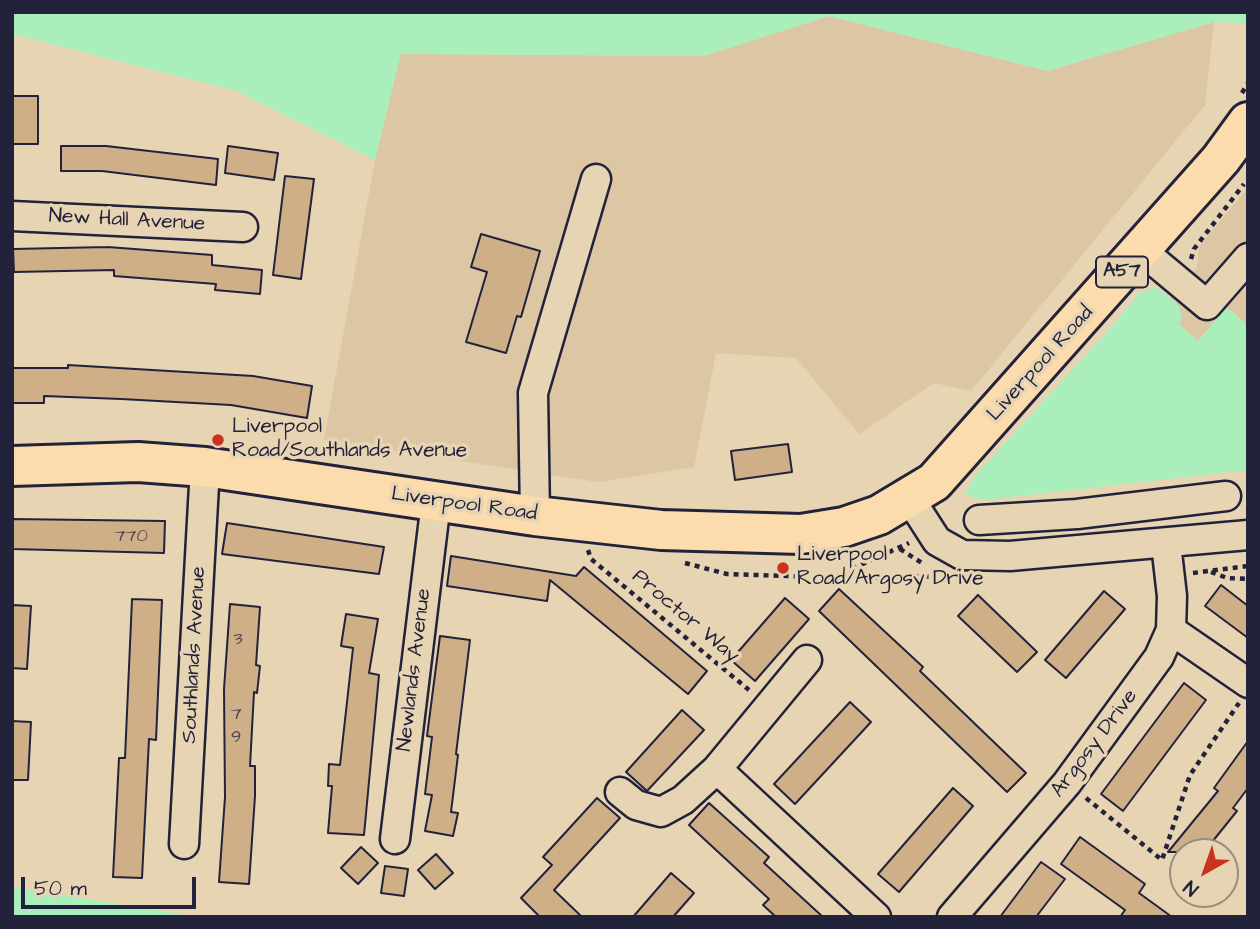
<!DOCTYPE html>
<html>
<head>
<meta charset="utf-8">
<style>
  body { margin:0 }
  #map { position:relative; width:1260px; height:929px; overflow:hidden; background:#e7d4b2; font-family:"Architects Daughter",sans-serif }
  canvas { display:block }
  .frame { position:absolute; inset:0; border:14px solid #22223b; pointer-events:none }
  .north { position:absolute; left:1169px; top:838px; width:70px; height:70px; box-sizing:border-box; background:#e7d4b2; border:2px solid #988d82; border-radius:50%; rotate:220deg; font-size:19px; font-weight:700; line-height:28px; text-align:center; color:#22223b }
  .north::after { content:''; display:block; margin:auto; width:24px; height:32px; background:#c8321e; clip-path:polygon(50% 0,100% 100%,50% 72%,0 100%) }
  .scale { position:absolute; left:21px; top:877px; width:175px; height:32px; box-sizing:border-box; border:4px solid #22223b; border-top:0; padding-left:9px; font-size:21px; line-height:24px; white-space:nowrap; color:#22223b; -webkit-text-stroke:5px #e7d4b2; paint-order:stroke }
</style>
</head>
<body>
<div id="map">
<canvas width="1260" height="929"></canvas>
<div class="frame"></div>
<div class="north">N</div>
<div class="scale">50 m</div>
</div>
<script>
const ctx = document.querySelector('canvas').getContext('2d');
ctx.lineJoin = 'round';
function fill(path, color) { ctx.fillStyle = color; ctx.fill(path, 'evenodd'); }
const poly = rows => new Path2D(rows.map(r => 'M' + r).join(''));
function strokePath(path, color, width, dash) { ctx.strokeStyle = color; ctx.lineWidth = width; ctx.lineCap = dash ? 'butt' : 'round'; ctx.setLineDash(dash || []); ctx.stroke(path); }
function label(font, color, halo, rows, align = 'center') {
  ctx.font = font + ' "Architects Daughter",sans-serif'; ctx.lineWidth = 7; ctx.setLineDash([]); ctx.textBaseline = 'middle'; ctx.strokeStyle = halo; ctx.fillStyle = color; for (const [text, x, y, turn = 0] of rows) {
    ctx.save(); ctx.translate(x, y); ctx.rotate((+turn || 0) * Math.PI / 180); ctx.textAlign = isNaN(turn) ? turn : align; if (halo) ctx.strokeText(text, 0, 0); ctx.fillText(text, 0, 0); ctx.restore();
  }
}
fill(poly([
  [829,16,1047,71,1214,22,1205,105,971,391,934,383,859,434,796,358,716,353,694,467,598,482,324,440,375,160,400,54,704,56],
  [1248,187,1248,325,1226,307,1198,341,1179,324,1182,317,1170,298,1197,267,1199,247]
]), '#dcc6a3');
fill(poly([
  [12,12,1246,12,1248,23,1214,22,1047,71,829,16,704,56,401,54,375,160,236,91,12,34],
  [1155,287,1178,304,1182,317,1179,324,1198,341,1226,307,1248,325,1248,470,984,500,965,495,974,477,1108,331,1139,293],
  [12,887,198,917,12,917]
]), '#aaefbb');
const building = poly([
  [12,96,38,96,38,144,12,144,12,96],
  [61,146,106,146,218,159,216,185,102,171,61,171,61,146],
  [228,146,278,153,274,180,225,173,228,146],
  [285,176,314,179,301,279,273,275,285,176],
  [481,234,540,251,521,317,517,316,506,353,466,342,487,272,471,267,481,234],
  [108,247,212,255,212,265,262,270,260,294,215,290,216,284,114,276,114,270,14,272,13,249,108,247],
  [68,365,253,376,312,386,307,418,231,405,121,399,44,396,44,403,12,403,12,368,68,368,68,365],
  [788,444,792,472,735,480,731,451,788,444],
  [12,519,165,521,164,553,12,549,12,519],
  [227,523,384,547,379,574,222,554,227,523],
  [451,556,576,576,584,567,707,671,688,694,550,580,547,601,447,586,451,556],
  [1221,585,1248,606,1248,638,1205,606,1221,585],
  [839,589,923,667,920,671,1026,773,1007,792,819,611,839,589],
  [1104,591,1125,609,1066,678,1045,660,1104,591],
  [978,595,1037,652,1017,672,958,616,978,595],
  [785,598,809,619,755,681,731,660,785,598],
  [132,599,162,600,156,740,149,739,142,878,113,877,119,758,125,758,132,599],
  [230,604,260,607,256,665,260,666,257,693,254,692,250,766,255,766,255,796,249,884,219,882,225,797,224,689,230,604],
  [12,605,31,606,27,669,12,668,12,605],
  [346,614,378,619,369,673,379,675,364,835,328,833,332,786,328,786,329,764,340,765,353,648,341,646,346,614],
  [440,636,470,640,456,754,458,755,451,812,458,813,453,836,425,831,432,795,425,794,432,737,427,736,440,636],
  [1184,683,1206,700,1123,811,1101,794,1184,683],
  [850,702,871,722,795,804,774,784,850,702],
  [682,710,704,730,647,791,626,772,682,710],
  [12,721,31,722,28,780,12,780,12,721],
  [1248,741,1248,788,1233,808,1237,811,1204,852,1168,852,1218,791,1214,788,1248,741],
  [953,788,973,806,899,892,878,874,953,788],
  [597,798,620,818,554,890,582,917,540,917,521,898,552,865,543,857,597,798],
  [709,803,769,857,764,863,823,917,776,917,763,905,769,899,689,825,709,803],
  [1080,837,1145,884,1139,893,1172,917,1120,917,1125,910,1061,864,1080,837],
  [361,847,378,863,358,884,341,868,361,847],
  [436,854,453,873,435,889,418,870,436,854],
  [1041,862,1065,879,1036,917,1000,917,1041,862],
  [385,866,408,869,404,896,381,893,385,866],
  [671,873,694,893,673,917,633,917,671,873]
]);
fill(building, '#ceaf87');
strokePath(building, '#22223b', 2);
const minor = poly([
  [12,216,243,227],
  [1141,250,1207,305,1248,258],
  [910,499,937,541,962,555,1010,556,1248,535],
  [535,516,533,393,596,179],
  [979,520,1077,514,1226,496],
  [1171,630,1248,683],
  [717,769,876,917],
  [620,792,636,805,661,812,683,800,717,769,807,660],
  [395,839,436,502],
  [184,844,205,467],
  [952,917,1067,783,1159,657,1171,630,1172,596,1166,544]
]);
const highway = poly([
  [12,466,138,462,205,467,535,516,661,530,801,534,844,527,879,515,934,482,1221,159,1248,122]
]);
strokePath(minor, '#22223b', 33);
strokePath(highway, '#22223b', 44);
strokePath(poly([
  [1242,93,1248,83],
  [1191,259,1194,249,1244,184],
  [900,549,922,563],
  [588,550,591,559,749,690],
  [685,563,727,574,848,578,948,576],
  [1211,572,1227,578,1248,579],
  [1193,573,1248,566],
  [834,577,909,543],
  [1086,798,1162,860,1190,775,1239,703]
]), '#22223b', 4.5, [5, 5]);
strokePath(minor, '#e7d4b2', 28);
strokePath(highway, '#fcdcac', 38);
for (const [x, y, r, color] of [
  [218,440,7,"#c8321e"],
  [783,568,7,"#c8321e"]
]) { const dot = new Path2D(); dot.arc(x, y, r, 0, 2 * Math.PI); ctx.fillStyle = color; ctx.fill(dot); strokePath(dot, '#e7d4b2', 2.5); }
label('18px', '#4d454e', null, [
  ["770",131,537],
  ["3",238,640],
  ["7",236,715],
  ["9",236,738]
]);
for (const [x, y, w] of [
  [1122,272,52]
]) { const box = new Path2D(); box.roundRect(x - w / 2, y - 15.5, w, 31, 5); ctx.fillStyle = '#e7d4b2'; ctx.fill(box); strokePath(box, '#22223b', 2); }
label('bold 19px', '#22223b', null, [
  ["A57",1122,272]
]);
label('21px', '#22223b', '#e7d4b2', [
  ["New Hall Avenue",127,221,3],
  ["Liverpool Road",1041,364,-48],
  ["Liverpool Road",464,505,8],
  ["Proctor Way",685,617,40],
  ["Southlands Avenue",195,655,-87],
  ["Newlands Avenue",415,670,-83],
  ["Argosy Drive",1095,744,-53]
]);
label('21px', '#22223b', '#e7d4b2', [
  ["Liverpool",232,428],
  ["Road/Southlands Avenue",232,452],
  ["Liverpool",797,556],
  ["Road/Argosy Drive",797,580]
], 'left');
</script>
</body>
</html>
